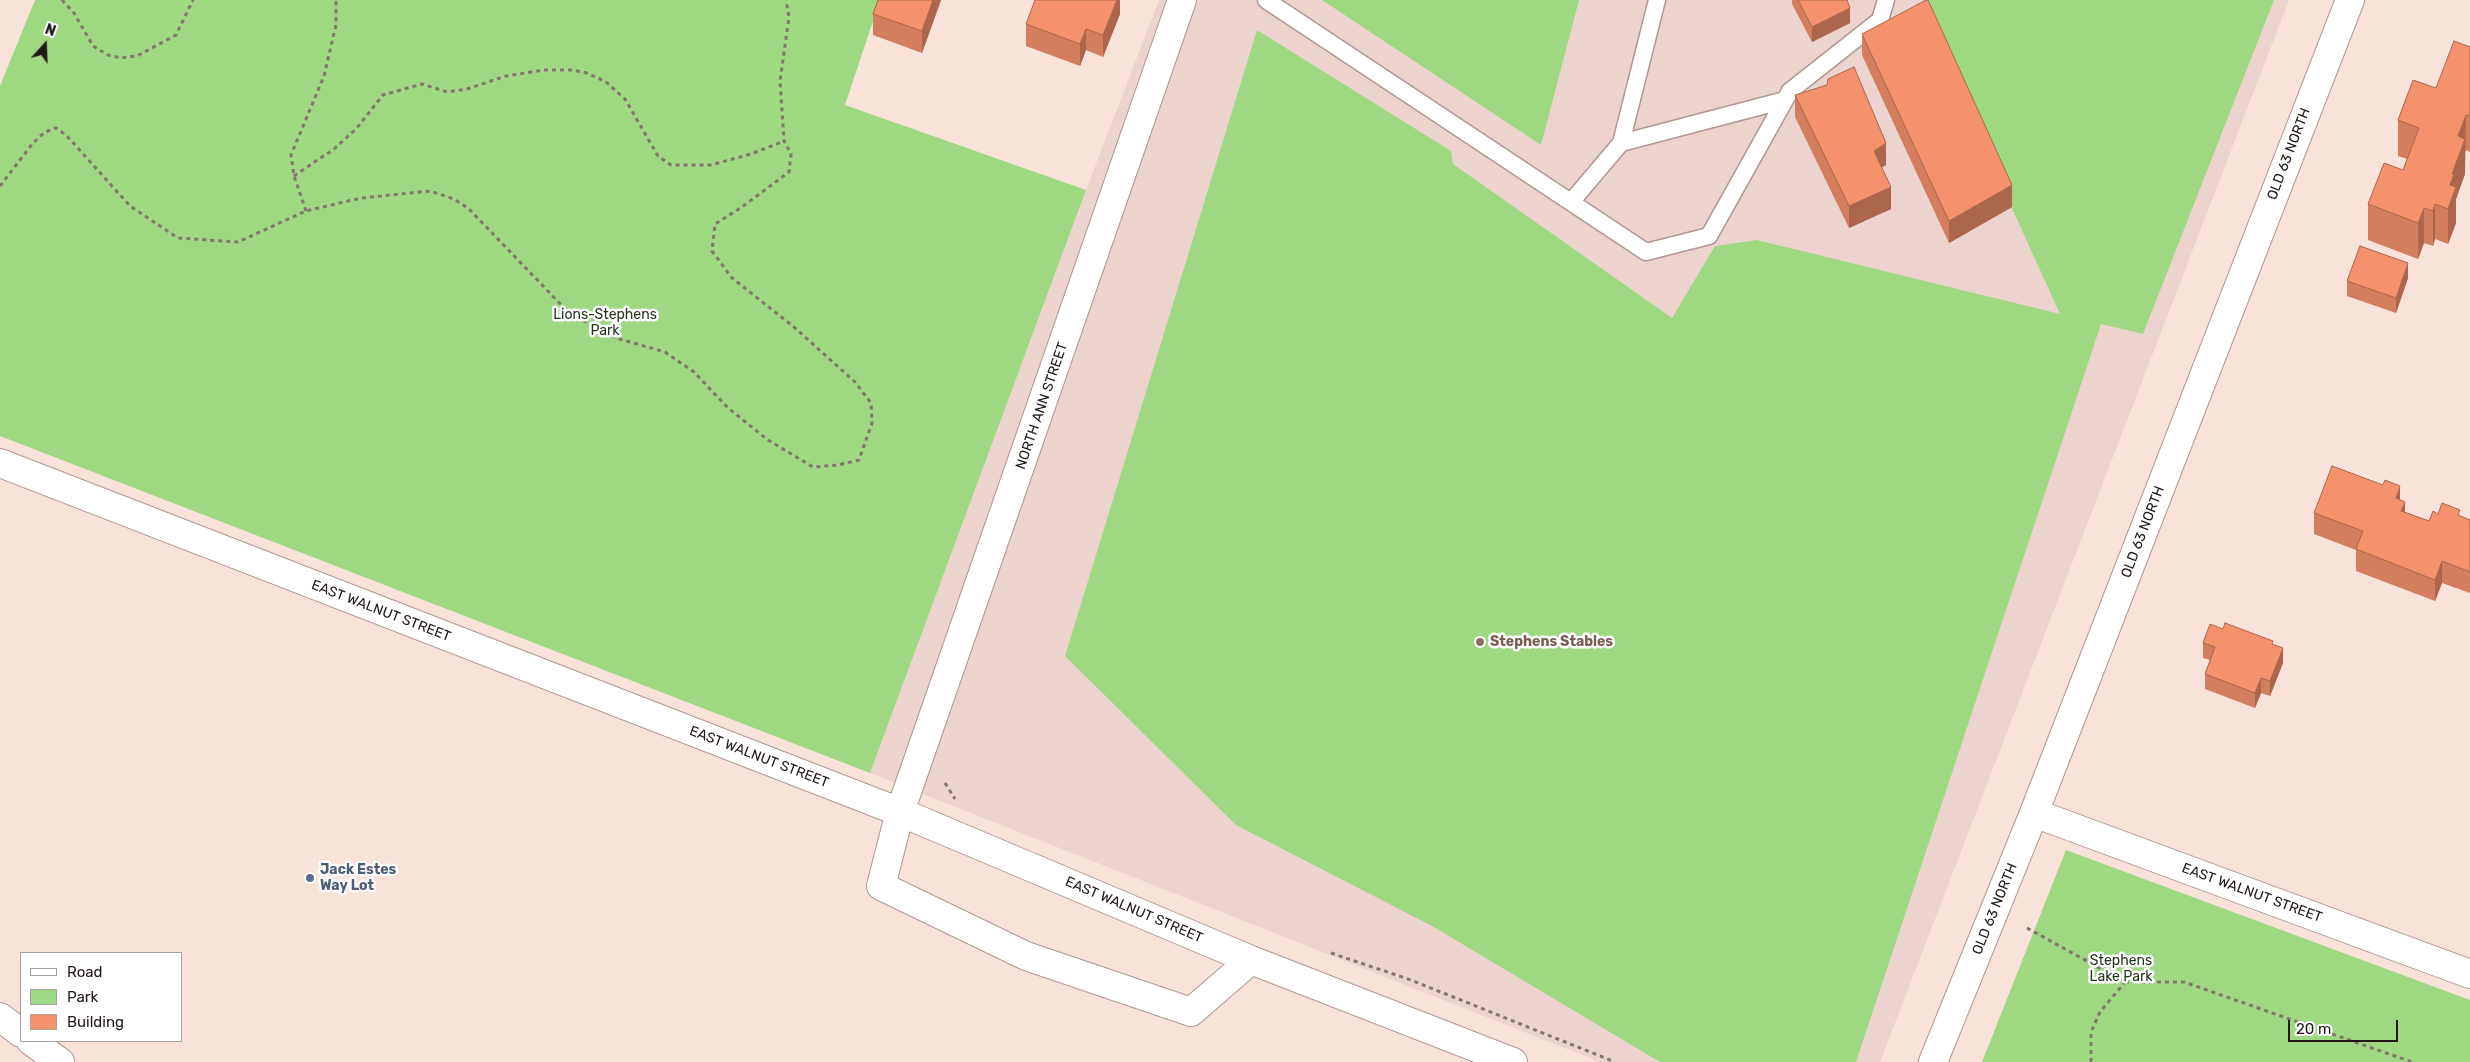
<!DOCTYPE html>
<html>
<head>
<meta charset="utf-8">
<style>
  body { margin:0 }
  #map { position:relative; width:2470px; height:1062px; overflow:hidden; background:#f9e2d9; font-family:Rubik,sans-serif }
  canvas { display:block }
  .legend { position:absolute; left:20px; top:952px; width:162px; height:90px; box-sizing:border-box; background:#fff; border:1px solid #a6a3a1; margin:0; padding:6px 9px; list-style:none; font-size:15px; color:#201815 }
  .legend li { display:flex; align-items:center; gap:10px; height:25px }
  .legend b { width:25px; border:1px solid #a6a3a1 }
  .north { position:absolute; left:20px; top:20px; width:50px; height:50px; -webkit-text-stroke:4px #fff; paint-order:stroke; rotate:20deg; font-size:14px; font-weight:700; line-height:20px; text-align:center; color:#201815 }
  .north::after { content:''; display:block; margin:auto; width:18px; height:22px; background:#201815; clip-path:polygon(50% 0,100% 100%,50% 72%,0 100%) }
  .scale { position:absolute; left:2288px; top:1020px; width:110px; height:22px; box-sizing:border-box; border:2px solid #201815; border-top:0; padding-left:6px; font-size:15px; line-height:18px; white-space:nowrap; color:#201815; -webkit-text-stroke:4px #fff; paint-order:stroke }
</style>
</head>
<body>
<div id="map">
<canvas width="2470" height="1062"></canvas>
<ul class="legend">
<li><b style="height:6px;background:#fff"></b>Road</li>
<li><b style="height:14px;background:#9ed882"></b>Park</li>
<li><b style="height:14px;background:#f4926e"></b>Building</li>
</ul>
<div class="north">N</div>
<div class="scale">20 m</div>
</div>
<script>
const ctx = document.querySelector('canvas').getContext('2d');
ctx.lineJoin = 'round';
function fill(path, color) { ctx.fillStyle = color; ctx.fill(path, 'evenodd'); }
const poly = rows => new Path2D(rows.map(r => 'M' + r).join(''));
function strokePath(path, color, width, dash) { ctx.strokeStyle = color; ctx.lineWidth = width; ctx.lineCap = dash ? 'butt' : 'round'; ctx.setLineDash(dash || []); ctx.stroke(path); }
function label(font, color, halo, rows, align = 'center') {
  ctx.font = font + ' Rubik,sans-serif'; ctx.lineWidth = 5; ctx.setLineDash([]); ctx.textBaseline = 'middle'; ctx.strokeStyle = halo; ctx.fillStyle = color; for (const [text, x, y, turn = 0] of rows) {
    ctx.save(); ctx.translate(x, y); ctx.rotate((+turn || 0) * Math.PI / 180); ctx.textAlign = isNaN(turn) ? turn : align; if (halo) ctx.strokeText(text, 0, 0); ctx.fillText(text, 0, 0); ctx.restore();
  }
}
fill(poly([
  [1159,0,2289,0,1880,1062,1600,1062,870,773,1086,190]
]), '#edd3ce');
fill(poly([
  [35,0,880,0,845,105,1086,190,870,773,0,436,0,86],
  [1322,0,1579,0,1541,145],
  [1924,0,2274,0,2143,334,2101,324,1856,1062,1660,1062,1432,926,1236,825,1065,656,1257,30,1451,151,1453,164,1672,318,1715,246,1757,240,2060,314,1927,21],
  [2066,850,2470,1000,2470,1062,1982,1062]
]), '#9ed882');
const service = poly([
  [1266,0,1646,252,1709,236,1790,91,1880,20,1886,0],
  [1621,143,1657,0],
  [1571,202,1621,143,1785,100]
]);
const minor = poly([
  [1182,0,900,812,881,886,1026,956,1191,1012,1251,960],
  [0,463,900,812,1251,960,1513,1062],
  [2034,813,2470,974],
  [0,1017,21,1033],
  [31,1041,60,1062]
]);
const secondary = poly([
  [1933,1062,2034,813,2350,0]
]);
strokePath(service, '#ae9891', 19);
strokePath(minor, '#ae9891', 30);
strokePath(secondary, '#ae9891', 30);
strokePath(poly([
  [62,0,74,13,93,46,108,55,121,58,137,56,176,35,193,0],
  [294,176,334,149,356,129,383,95,422,84,447,92,467,89,506,76,544,70,572,70,587,73,606,82,625,99,658,156,671,165,711,165,751,154,784,141],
  [0,186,33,143,45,132,56,128,66,135,130,206,178,238,238,242,306,211,361,198,430,191,454,199,469,209,569,313,616,338,665,352,694,372,728,408,768,440,813,467,838,465,859,460,872,423,871,403,855,382,794,327,732,278,712,251,715,224,742,207,789,172,791,154,784,141,780,81,789,17,786,0],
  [306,211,294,176,291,155,324,76,336,25,336,0],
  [945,783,955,799],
  [2027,928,2125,982],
  [1331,953,1411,980,1615,1062],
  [2125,982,2184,982,2412,1062],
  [2091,1062,2091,1032,2100,1012,2125,982]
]), '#83756f', 3, [4, 4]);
strokePath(service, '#fff', 16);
strokePath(minor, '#fff', 28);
strokePath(secondary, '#fff', 28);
fill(poly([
  [878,0,941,0,922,53,873,35,873,14],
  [1120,0,1120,14,1103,57,1086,50,1080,66,1026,46,1026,24],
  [1792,0,1847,0,1850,23,1812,42,1792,4],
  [1862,34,2012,207,1949,243,1862,55],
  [2470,47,2470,152,2466,150,2465,152,2465,174,2456,199,2456,223,2448,244,2435,239,2433,246,2424,243,2418,259,2368,240,2368,204,2403,170,2407,159,2398,156,2398,120,2436,88],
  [1795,95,1886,165,1882,167,1891,209,1849,228,1795,117],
  [2408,278,2396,313,2347,296,2347,281],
  [2400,500,2405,512,2429,521,2438,514,2460,516,2470,520,2470,593,2442,583,2435,601,2356,571,2356,550,2314,534,2314,513],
  [2223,629,2273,644,2283,663,2270,696,2261,693,2255,708,2205,689,2205,674,2210,660,2203,658,2203,643]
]), '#d27e5f');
fill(poly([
  [933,0,941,0,922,53,922,31],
  [1117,0,1120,0,1120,14,1103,57,1103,35],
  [1850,8,1850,23,1812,42,1812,27],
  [1086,29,1086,50,1080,66,1080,44],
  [2466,115,2465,174,2456,199,2456,223,2448,244,2448,209,2450,185,2458,136],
  [1886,143,1886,165,1874,172,1874,151],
  [2012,185,2012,207,1949,243,1949,221],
  [1891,187,1891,209,1849,228,1849,206],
  [2435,204,2435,239,2433,246,2433,211],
  [2424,208,2424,243,2418,259,2418,223],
  [2408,263,2408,278,2396,313,2396,298],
  [2400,486,2400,508,2396,498],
  [2405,502,2405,523,2401,511],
  [2442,561,2442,583,2435,601,2435,580],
  [2283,648,2283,663,2270,696,2270,681],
  [2261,678,2261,693,2255,708,2255,693]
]), '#ab664d');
const building = poly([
  [878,0,933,0,922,31,873,14,878,0],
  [1035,0,1117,0,1103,35,1086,29,1080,44,1026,24,1035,0],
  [1798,0,1847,0,1850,8,1812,27,1798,0],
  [1926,0,1928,0,2012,185,1949,221,1862,34,1926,0],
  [2454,41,2470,47,2470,116,2466,115,2458,136,2465,139,2452,174,2454,174,2450,185,2456,187,2448,209,2435,204,2433,211,2424,208,2418,223,2368,204,2384,163,2403,170,2419,128,2398,120,2413,80,2436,88,2454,41],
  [1854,67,1886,143,1874,151,1891,187,1849,206,1795,95,1827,85,1828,79,1854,67],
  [2360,246,2408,263,2396,298,2347,281,2360,246],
  [2332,466,2383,485,2385,480,2400,486,2396,498,2405,502,2401,511,2429,521,2433,511,2438,514,2442,503,2460,510,2458,515,2470,520,2470,572,2442,561,2435,580,2356,549,2363,531,2314,513,2332,466],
  [2225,623,2273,641,2272,644,2283,648,2270,681,2261,678,2255,693,2205,674,2215,647,2203,643,2210,624,2223,629,2225,623]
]);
fill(building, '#f4926e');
strokePath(building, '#ab664d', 1);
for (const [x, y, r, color] of [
  [1480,642,5,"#8d6e63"],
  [310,878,5,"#5c6f8a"]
]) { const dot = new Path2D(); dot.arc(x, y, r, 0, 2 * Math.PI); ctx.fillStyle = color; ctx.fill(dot); strokePath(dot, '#fff', 2); }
label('14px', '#201815', '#fff', [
  ["OLD 63 NORTH",2289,154,-69],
  ["NORTH ANN STREET",1042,406,-71],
  ["OLD 63 NORTH",2143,532,-69],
  ["EAST WALNUT STREET",381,611,21],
  ["EAST WALNUT STREET",759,757,21],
  ["EAST WALNUT STREET",2252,893,20],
  ["OLD 63 NORTH",1995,909,-68],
  ["EAST WALNUT STREET",1134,910,23]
]);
label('14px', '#1e3512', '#fff', [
  ["Lions-Stephens",605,315],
  ["Park",605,331],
  ["Stephens",2121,961],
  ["Lake Park",2121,977]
]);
label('bold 14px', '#785e54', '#fff', [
  ["Stephens Stables",1490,642]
], 'left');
label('bold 14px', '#4e5e75', '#fff', [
  ["Jack Estes",320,870],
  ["Way Lot",320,886]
], 'left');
</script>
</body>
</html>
